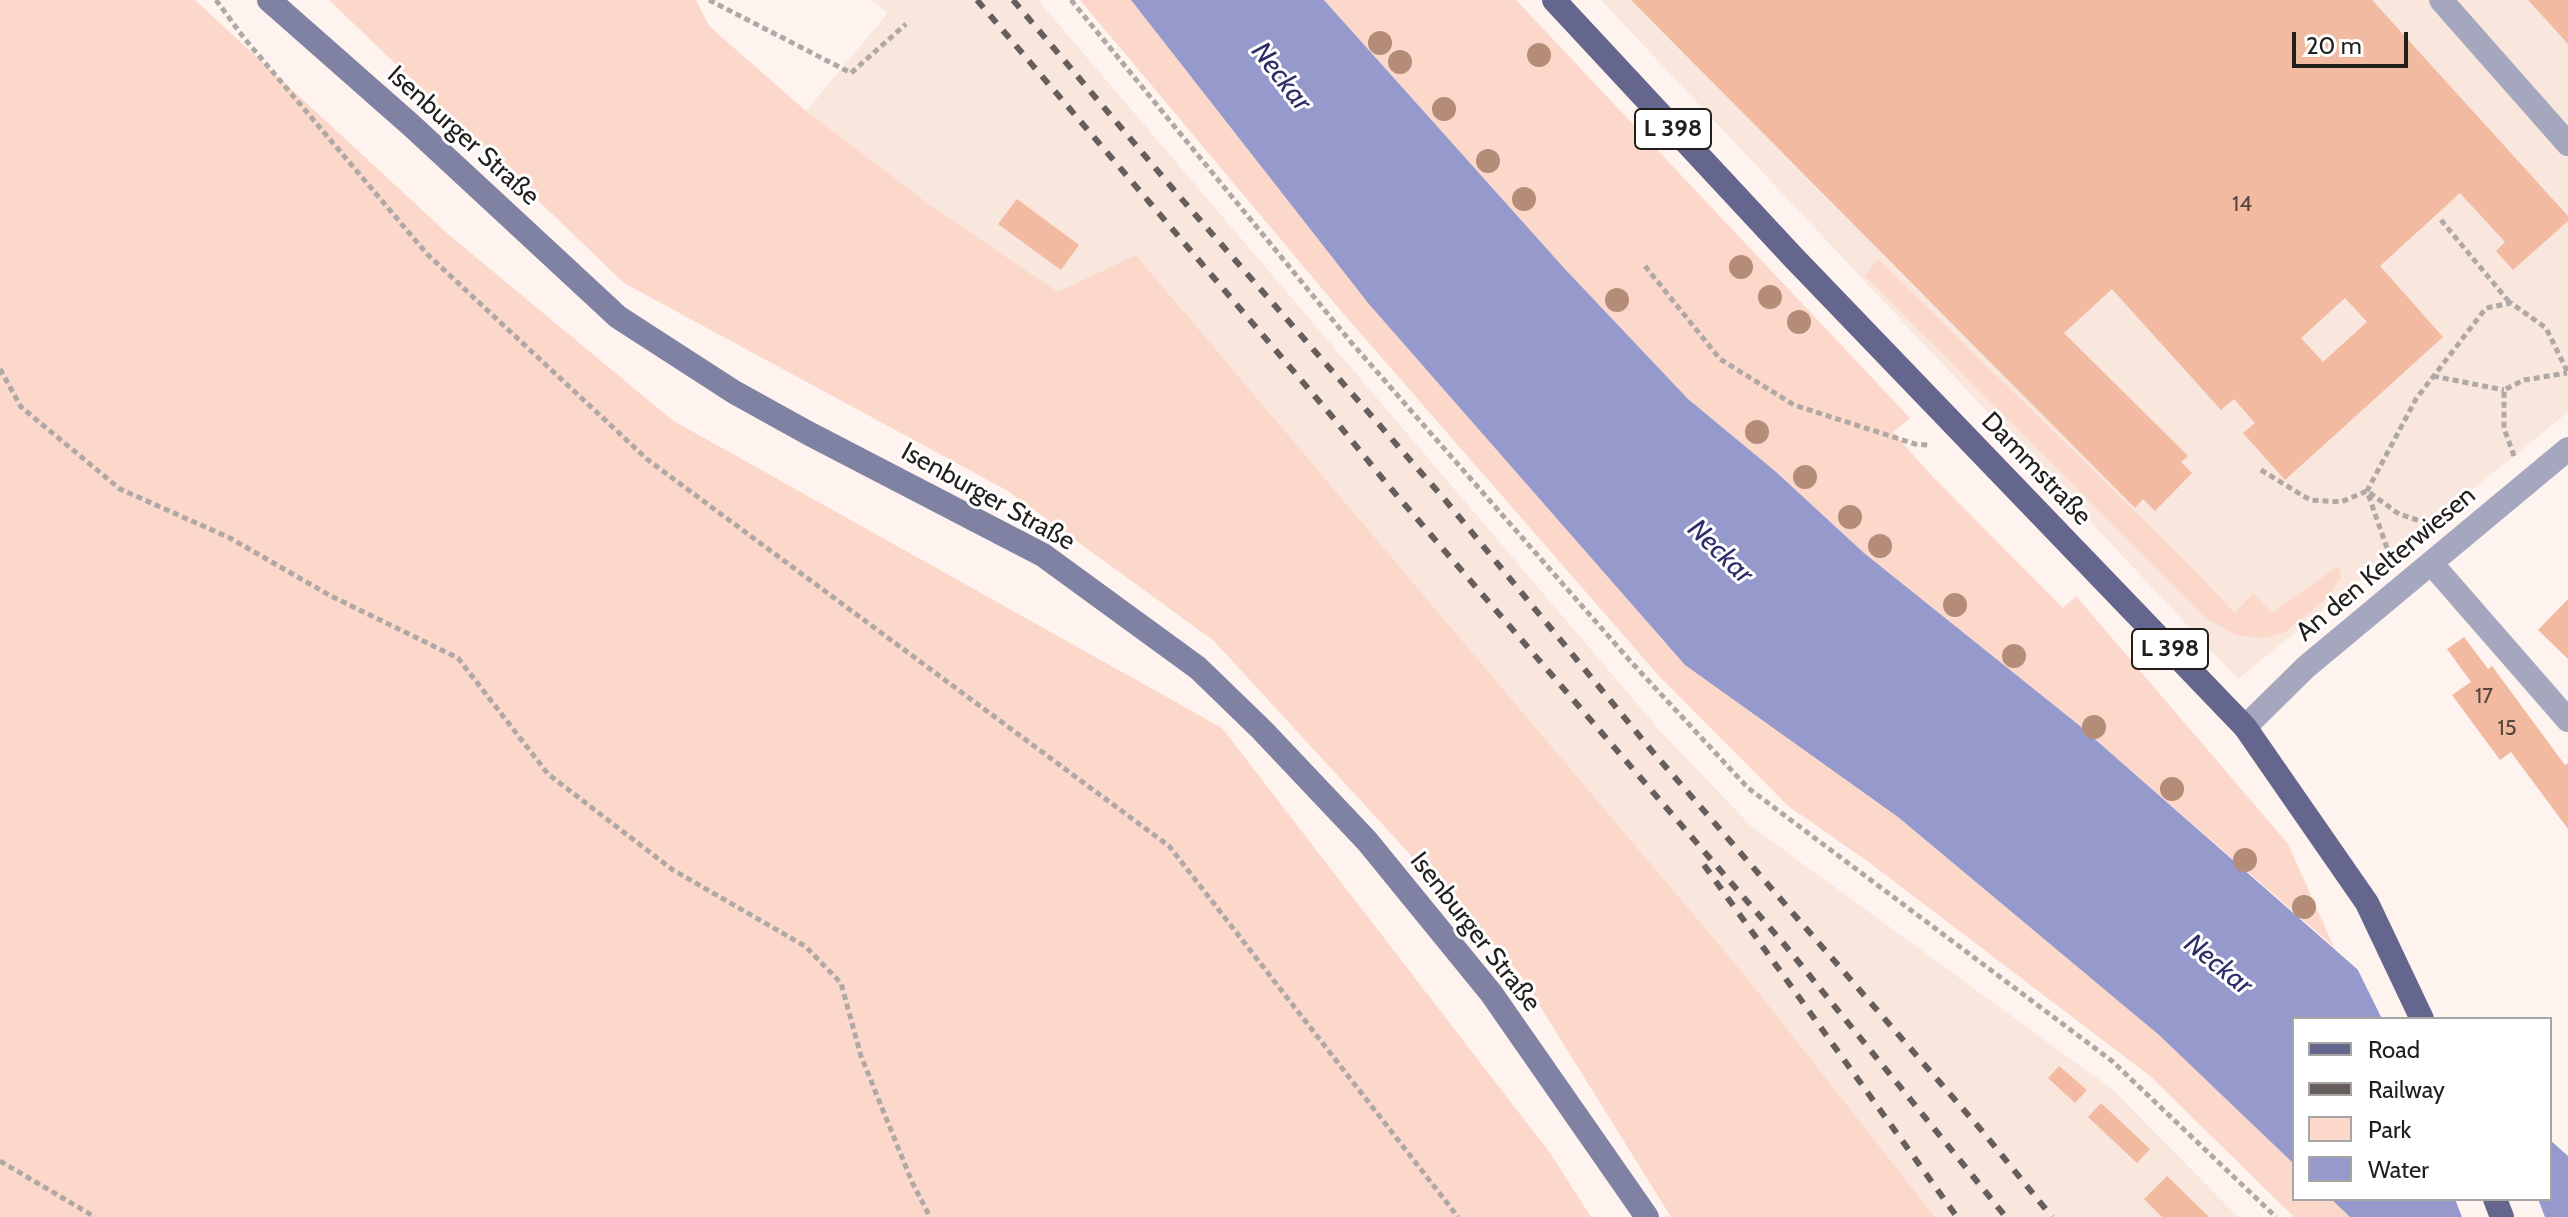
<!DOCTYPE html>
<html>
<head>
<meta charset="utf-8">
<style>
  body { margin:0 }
  #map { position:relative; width:2568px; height:1217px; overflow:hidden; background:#fef3ee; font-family:Cabin,sans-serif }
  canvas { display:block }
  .legend { position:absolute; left:2292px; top:1017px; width:260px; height:184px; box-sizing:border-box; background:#fff; border:2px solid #a7a5a4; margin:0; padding:10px 14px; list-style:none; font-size:24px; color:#221e1c }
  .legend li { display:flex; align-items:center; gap:16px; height:40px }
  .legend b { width:40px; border:2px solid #a7a5a4 }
  .scale { position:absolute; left:2292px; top:32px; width:116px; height:36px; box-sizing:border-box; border:4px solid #221e1c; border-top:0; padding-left:10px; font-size:24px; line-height:28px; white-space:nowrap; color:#221e1c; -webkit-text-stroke:6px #fff; paint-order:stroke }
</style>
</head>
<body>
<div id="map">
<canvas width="2568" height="1217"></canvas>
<ul class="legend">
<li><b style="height:10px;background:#64668e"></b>Road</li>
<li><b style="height:10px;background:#655e5c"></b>Railway</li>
<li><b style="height:22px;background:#fbd8c9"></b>Park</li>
<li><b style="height:22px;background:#9599cb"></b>Water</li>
</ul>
<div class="scale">20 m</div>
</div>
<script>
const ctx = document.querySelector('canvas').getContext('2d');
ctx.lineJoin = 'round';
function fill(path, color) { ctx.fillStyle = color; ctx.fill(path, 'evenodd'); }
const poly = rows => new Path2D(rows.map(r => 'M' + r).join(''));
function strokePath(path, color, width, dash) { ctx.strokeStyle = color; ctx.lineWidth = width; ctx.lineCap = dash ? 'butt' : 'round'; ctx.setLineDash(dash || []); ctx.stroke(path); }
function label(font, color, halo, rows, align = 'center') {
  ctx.font = font + ' Cabin,sans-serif'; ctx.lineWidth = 6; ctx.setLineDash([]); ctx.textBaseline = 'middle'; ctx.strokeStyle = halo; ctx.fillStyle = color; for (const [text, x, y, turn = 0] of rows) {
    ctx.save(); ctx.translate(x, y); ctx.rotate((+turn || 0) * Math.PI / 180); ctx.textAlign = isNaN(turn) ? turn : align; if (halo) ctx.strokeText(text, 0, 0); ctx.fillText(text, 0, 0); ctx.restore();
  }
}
fill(poly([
  [871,0,1038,0,1662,733,1751,826,2113,1090,2238,1217,1935,1217,1744,974,1137,256,1058,292,930,205,806,111,888,13],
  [1601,0,2568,0,2568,412,2238,679]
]), '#f9e6dd');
fill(poly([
  [0,0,195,0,448,234,672,420,1222,728,1550,1153,1591,1217,0,1217],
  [329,0,696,0,709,26,806,111,930,205,1058,292,1136,255,1744,974,1935,1217,1671,1217,1520,974,1214,641,1008,491,624,283],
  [1080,0,1131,0,1368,303,1685,665,1898,817,2159,1035,2294,1164,2294,1199,2331,1199,2350,1217,2294,1217,2150,1076,1866,860,1788,806,1659,676,1335,304],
  [1324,0,1516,0,1910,418,1893,432,1931,475,2063,608,2076,596,2288,844,2334,947,2080,726,1864,553,1775,471,1688,399,1564,268],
  [1878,259,2185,561,2235,613,2253,593,2272,613,2338,566,2341,577,2326,599,2285,632,2264,638,2236,635,2207,619,1865,276]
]), '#fbd8c9');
fill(poly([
  [1131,0,1324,0,1564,268,1688,399,1775,471,1864,553,2080,726,2414,1019,2294,1019,2294,1164,2159,1035,1898,817,1685,665,1368,303],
  [2550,1140,2568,1156,2568,1217,2350,1217,2331,1199,2550,1199]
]), '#9599cb');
fill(poly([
  [2353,960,2417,1016,2418,1019,2382,1019],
  [2455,1199,2538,1199,2545,1217,2462,1217]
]), '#fef3ee');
fill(poly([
  [1631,0,2372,0,2568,216,2568,221,2513,270,2496,251,2505,242,2460,193,2380,266,2443,337,2285,480,2243,433,2255,423,2234,399,2221,410,2112,289,2064,333,2188,456,2181,462,2192,473,2155,511,2143,499,2135,508],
  [2345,298,2367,322,2323,362,2301,338],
  [2528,0,2568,0,2568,44],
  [1017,199,1079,245,1061,270,998,224],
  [2568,599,2568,659,2538,630],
  [2464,637,2488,669,2492,666,2565,765,2568,763,2568,829,2511,752,2500,760,2452,695,2471,682,2447,649],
  [2059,1066,2087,1090,2075,1103,2048,1078],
  [2101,1103,2150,1149,2137,1163,2088,1117],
  [2167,1176,2209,1217,2162,1217,2144,1199]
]), '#f3baa2');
strokePath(poly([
  [216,0,244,38,427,254,648,460,1169,846,1458,1217],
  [709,0,851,73,906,24],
  [1071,0,1350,341,1632,663,1748,788,2112,1061,2276,1217],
  [2441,220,2510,303],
  [1645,266,1720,359,1794,405,1915,444,1928,445],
  [0,369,21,407,120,489,230,538,329,595,458,658,548,774,673,870,805,946,841,983,861,1056,912,1182,930,1217],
  [2433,376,2504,390],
  [2514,456,2504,428,2504,390,2524,380,2567,373],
  [2261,470,2310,500,2341,502,2367,491,2399,514,2430,524],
  [2387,548,2367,491,2416,399,2486,308,2511,303,2546,328,2568,373],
  [0,1161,95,1217]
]), '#b0a8a4', 5, [6, 4]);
strokePath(poly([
  [2441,0,2568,144],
  [2431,563,2568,720],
  [2245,727,2306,667,2568,449]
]), '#a5a7be', 24);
strokePath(poly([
  [269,0,412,126,618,317,734,392,808,433,1043,555,1198,668,1262,730,1367,841,1491,993,1647,1217]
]), '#7f82a3', 24);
strokePath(poly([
  [1554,0,1793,257,2245,727,2367,903,2422,1019],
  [2495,1199,2502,1217]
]), '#64668e', 24);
strokePath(poly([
  [977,0,1330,414,1387,484,1784,944,2006,1217],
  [1013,0,1179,196,1446,501,1652,751,1983,1132,2052,1217],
  [1704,865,1957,1217]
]), '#655e5c', 6, [10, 10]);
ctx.fillStyle = '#b58c77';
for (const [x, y] of [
  [1380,43],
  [1539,55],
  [1400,62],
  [1444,109],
  [1488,161],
  [1524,199],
  [1741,267],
  [1770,297],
  [1617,300],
  [1799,322],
  [1757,432],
  [1805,477],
  [1850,517],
  [1880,546],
  [1955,605],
  [2014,656],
  [2094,727],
  [2172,789],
  [2245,860],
  [2304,907]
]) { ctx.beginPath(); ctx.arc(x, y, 12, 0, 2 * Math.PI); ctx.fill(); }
label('22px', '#56453e', null, [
  ["14",2242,205],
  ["17",2484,697],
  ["15",2507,729]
]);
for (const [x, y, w] of [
  [1673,129,76],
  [2170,649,76]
]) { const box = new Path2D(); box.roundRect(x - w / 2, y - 20, w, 40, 6); ctx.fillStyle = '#fff'; ctx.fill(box); strokePath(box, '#221e1c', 2); }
label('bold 24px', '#221e1c', null, [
  ["L 398",1673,129],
  ["L 398",2170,649]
]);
label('26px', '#221e1c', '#fff', [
  ["Isenburger Straße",463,136,42],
  ["Dammstraße",2036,469,46],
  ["Isenburger Straße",988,497,29],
  ["An den Kelterwiesen",2386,564,-40],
  ["Isenburger Straße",1475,932,52]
]);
label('italic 28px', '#2e2c69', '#fff', [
  ["Neckar",1281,77,52],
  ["Neckar",1720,552,44],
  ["Neckar",2218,965,39]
]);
</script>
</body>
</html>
